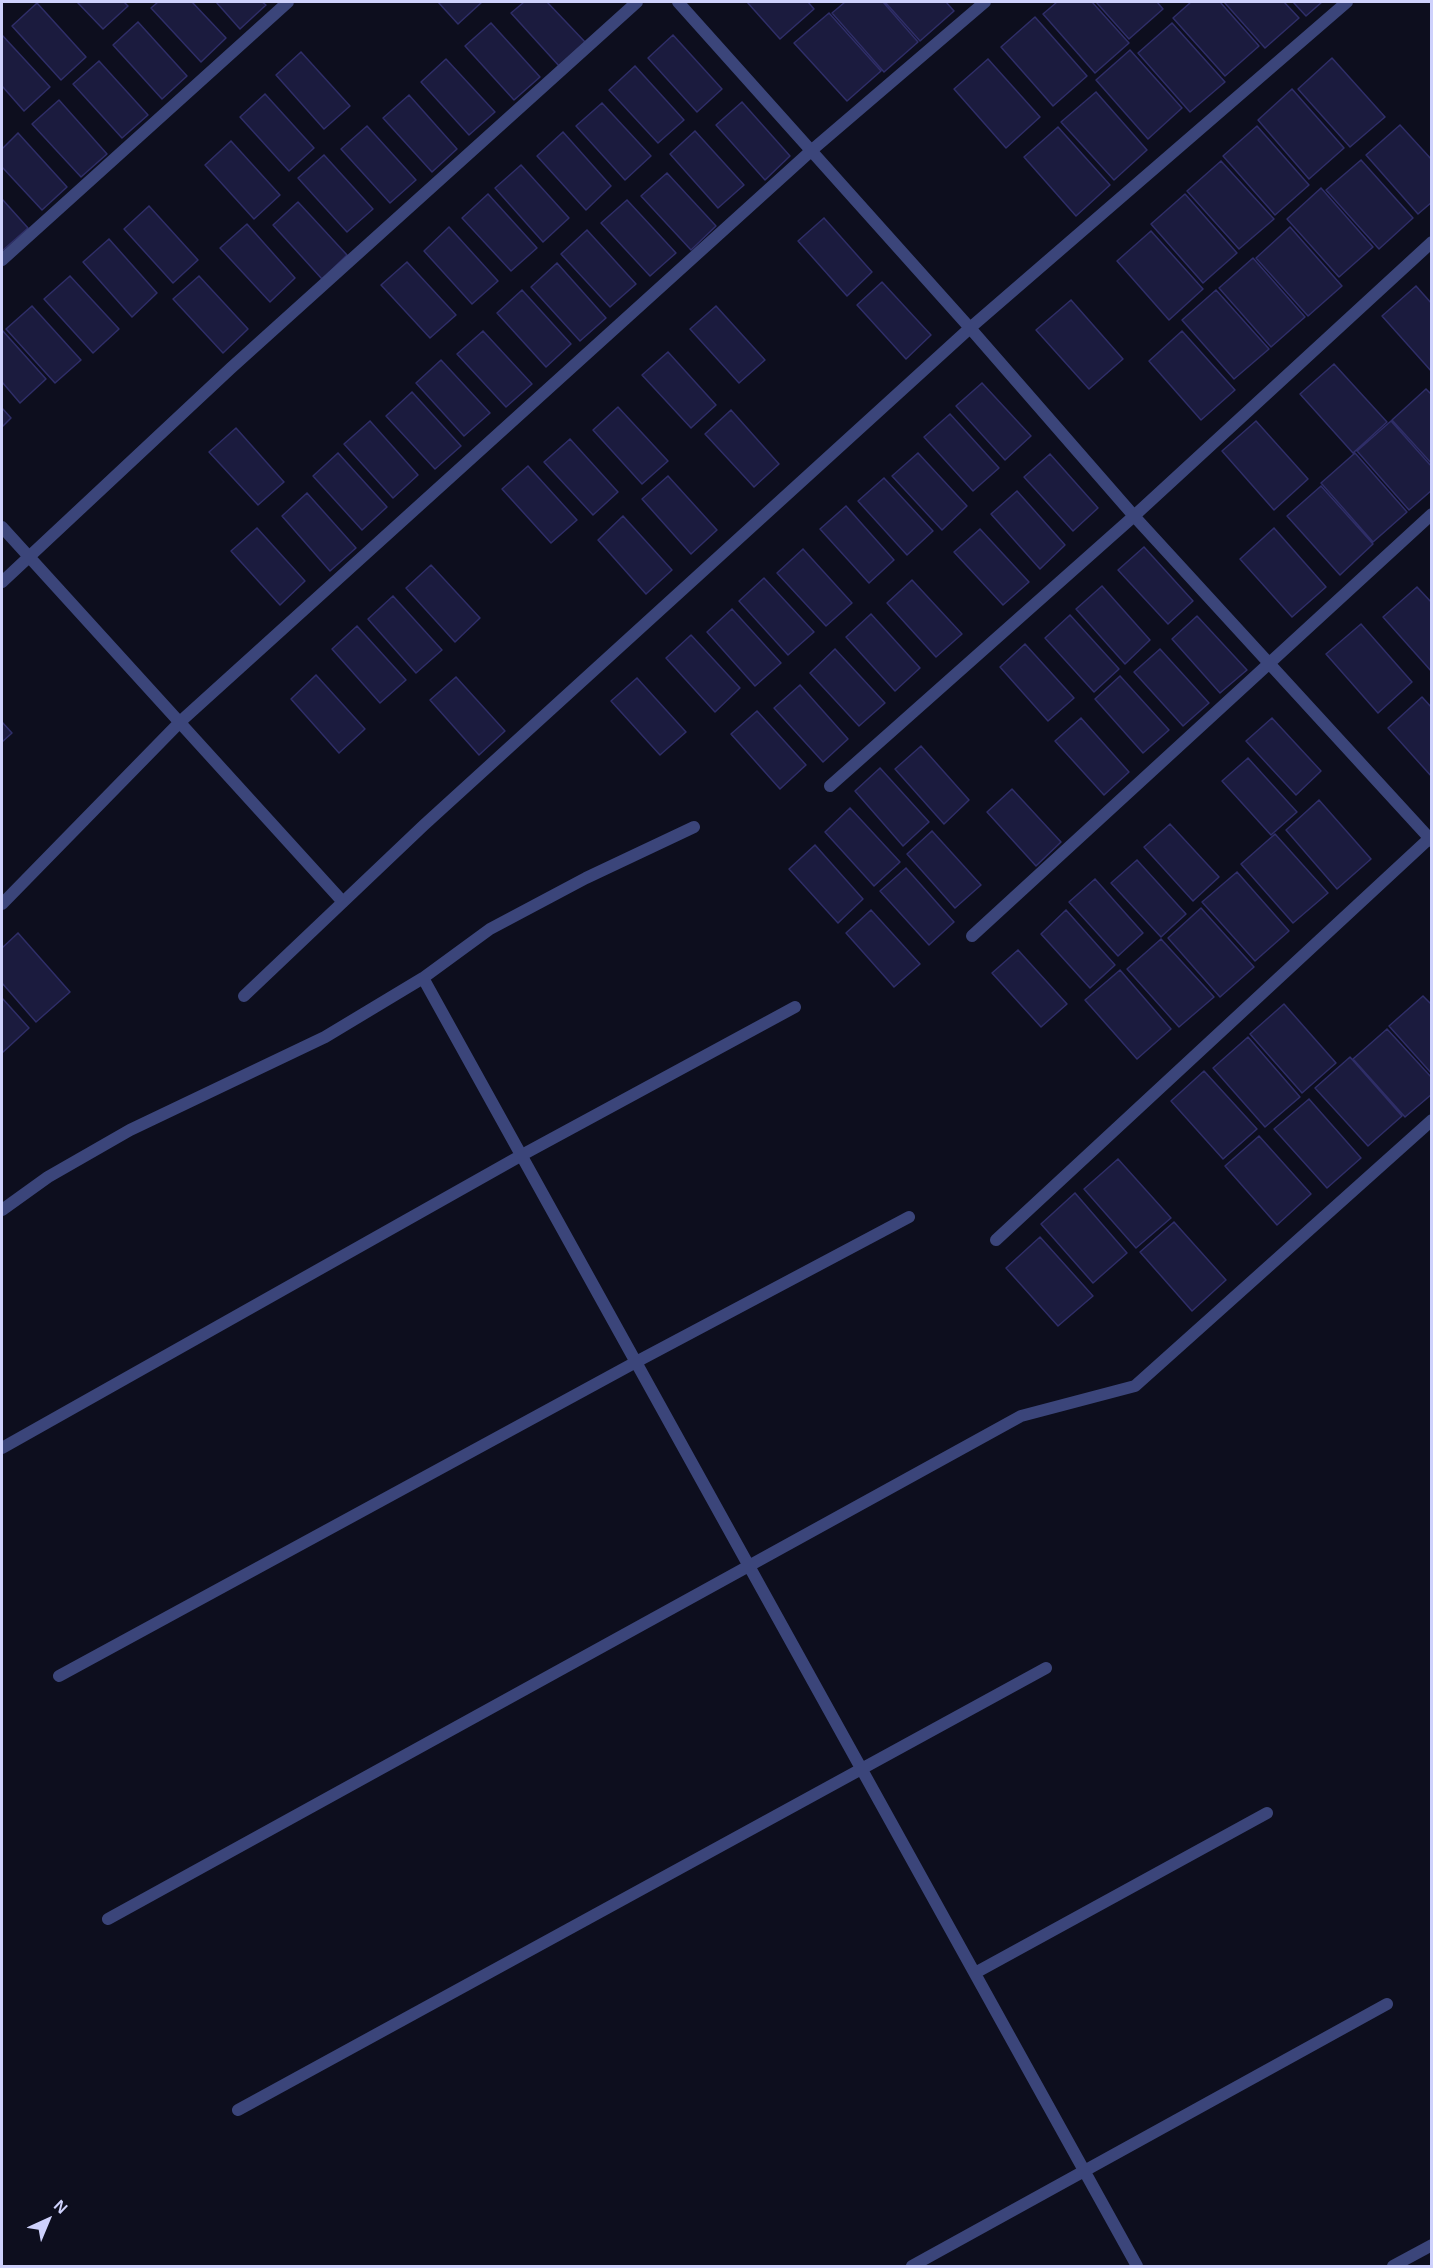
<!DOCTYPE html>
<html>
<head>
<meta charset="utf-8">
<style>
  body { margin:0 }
  #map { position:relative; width:1433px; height:2268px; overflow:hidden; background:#0d0e1e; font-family:Helvetica,sans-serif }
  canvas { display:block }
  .frame { position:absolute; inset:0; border:3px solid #ced1fc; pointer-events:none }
  .north { position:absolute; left:18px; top:2190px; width:60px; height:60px; -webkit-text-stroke:4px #0d0e1e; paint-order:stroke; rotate:44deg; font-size:16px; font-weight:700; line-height:24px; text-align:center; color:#ced1fc }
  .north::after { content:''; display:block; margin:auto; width:21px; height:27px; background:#ced1fc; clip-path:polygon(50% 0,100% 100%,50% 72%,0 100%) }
</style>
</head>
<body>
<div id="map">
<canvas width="1433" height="2268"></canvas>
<div class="frame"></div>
<div class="north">N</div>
</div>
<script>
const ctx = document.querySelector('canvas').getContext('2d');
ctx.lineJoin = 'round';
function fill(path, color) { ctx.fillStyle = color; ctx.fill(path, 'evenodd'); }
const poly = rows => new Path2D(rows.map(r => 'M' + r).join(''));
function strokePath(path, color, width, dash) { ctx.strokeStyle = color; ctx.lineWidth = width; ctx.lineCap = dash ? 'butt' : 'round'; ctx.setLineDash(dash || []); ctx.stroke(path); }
const building = poly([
  [77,2,124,2,128,6,103,29,77,2],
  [158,2,192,2,226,38,201,62,151,8,158,2],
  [216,2,262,2,266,5,240,29,216,2],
  [438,2,482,2,458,24,438,2],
  [524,2,547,2,586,43,560,67,511,13,524,2],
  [747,2,808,2,814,9,780,39,747,2],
  [845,2,883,2,918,42,884,72,832,13,845,2],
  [885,2,946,2,954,11,920,41,885,2],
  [1057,2,1092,2,1129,43,1095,73,1043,14,1057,2],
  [1096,2,1157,2,1163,9,1129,39,1096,2],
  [1191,2,1220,2,1259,46,1225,76,1173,18,1191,2],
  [1224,2,1284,2,1299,18,1265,48,1224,2],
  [1293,2,1322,2,1306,16,1293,2],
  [37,3,86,57,61,80,12,26,37,3],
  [829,13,881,71,847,101,794,43,829,13],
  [1035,17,1087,76,1053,106,1001,47,1035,17],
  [138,22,187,76,162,99,113,45,138,22],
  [491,23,540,77,514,100,465,46,491,23],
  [1172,23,1225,82,1190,112,1138,53,1172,23],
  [2,35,50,87,24,111,2,86,2,35],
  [673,35,722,89,697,112,648,58,673,35],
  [1130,50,1182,108,1148,139,1096,80,1130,50],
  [301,52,350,106,324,129,276,75,301,52],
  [1332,58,1385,117,1350,147,1298,89,1332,58],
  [446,59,495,112,469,135,421,82,446,59],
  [988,59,1040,117,1006,148,954,89,988,59],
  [99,61,148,115,122,138,73,84,99,61],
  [635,66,684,120,658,143,609,90,635,66],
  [1292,89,1344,148,1309,179,1258,120,1292,89],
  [1096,92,1147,150,1114,180,1061,122,1096,92],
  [265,94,314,148,289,171,240,117,265,94],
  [409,95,457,149,432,172,383,118,409,95],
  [59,100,107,154,81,177,32,124,59,100],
  [742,102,790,156,765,180,716,125,742,102],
  [602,103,651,156,625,180,576,126,602,103],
  [1400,125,1432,160,1432,202,1418,214,1366,155,1400,125],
  [367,126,416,180,390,203,341,149,367,126],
  [1257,126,1309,185,1275,215,1223,156,1257,126],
  [1058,127,1110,185,1076,216,1024,157,1058,127],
  [695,131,744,185,718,208,670,154,695,131],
  [563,132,611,186,586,210,537,156,563,132],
  [18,133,67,187,42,210,2,167,2,149,18,133],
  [231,141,280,195,254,219,205,165,231,141],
  [324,155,373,209,347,232,298,178,324,155],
  [1361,160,1413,218,1379,249,1326,190,1361,160],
  [1221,161,1274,219,1239,249,1187,191,1221,161],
  [521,165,569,218,543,242,495,188,521,165],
  [667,173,716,226,691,250,641,196,667,173],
  [1321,188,1373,247,1339,277,1287,219,1321,188],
  [488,194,537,248,511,271,462,218,488,194],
  [1185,194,1237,253,1203,283,1151,224,1185,194],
  [2,199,28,228,2,251,2,199],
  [627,200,676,253,650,276,601,223,627,200],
  [298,202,347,255,322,279,273,225,298,202],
  [149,206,198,260,173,283,124,229,149,206],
  [824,218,872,272,847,296,798,241,824,218],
  [247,224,295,278,270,302,220,248,247,224],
  [449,227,498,281,472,304,424,251,449,227],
  [1290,227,1342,286,1308,316,1256,258,1290,227],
  [587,230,636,284,610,307,561,254,587,230],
  [1151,231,1203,289,1169,320,1117,261,1151,231],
  [109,239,157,293,132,317,83,262,109,239],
  [1253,258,1305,317,1271,347,1219,288,1253,258],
  [407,262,456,315,430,338,381,285,407,262],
  [557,263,606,318,580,341,531,287,557,263],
  [70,276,119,329,93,353,44,299,70,276],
  [199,276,248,329,223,353,173,299,199,276],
  [882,282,931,335,906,359,857,305,882,282],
  [1416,286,1432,304,1432,372,1382,316,1416,286],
  [522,290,571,344,546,367,497,313,522,290],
  [1216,290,1269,349,1234,379,1182,320,1216,290],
  [1071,300,1123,359,1089,389,1036,330,1071,300],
  [32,306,81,360,55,383,6,329,32,306],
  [716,306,765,360,739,383,690,329,716,306],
  [2,330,46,379,20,403,2,382,2,330],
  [483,331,532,384,506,407,457,354,483,331],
  [1182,331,1235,390,1201,420,1149,361,1182,331],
  [668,352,716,405,691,428,642,375,668,352],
  [441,360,490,413,464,436,416,383,441,360],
  [1334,364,1387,422,1353,453,1300,394,1334,364],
  [982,383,1031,436,1005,460,956,406,982,383],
  [1426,389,1432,395,1432,464,1392,420,1426,389],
  [412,392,461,446,435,469,386,416,412,392],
  [618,407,668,461,642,484,593,430,618,407],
  [2,408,11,418,2,427,2,408],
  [731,410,779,464,754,487,705,434,731,410],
  [950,414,999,468,973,491,924,437,950,414],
  [370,421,418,475,393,498,344,444,370,421],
  [1256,421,1308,479,1274,510,1222,451,1256,421],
  [1391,421,1432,467,1432,490,1409,510,1357,451,1391,421],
  [236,428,284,482,258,505,209,452,236,428],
  [570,439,618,492,593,515,544,462,570,439],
  [338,453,387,507,362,530,313,476,338,453],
  [918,453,967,506,942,530,892,476,918,453],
  [1355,453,1407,512,1373,542,1321,483,1355,453],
  [1050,454,1098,508,1073,531,1024,477,1050,454],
  [528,466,577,520,551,543,502,489,528,466],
  [668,476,717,530,691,554,642,499,668,476],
  [884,478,933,531,907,555,858,501,884,478],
  [1321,486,1373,544,1340,575,1287,516,1321,486],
  [1017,491,1065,545,1040,569,991,514,1017,491],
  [307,493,356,548,330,571,282,516,307,493],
  [846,506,894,560,869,583,820,529,846,506],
  [623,516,672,570,646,594,598,540,623,516],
  [257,528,305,581,280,605,231,551,257,528],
  [1274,528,1326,587,1292,617,1240,559,1274,528],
  [980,529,1029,582,1003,605,954,552,980,529],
  [1144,547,1193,601,1168,624,1118,570,1144,547],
  [803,549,852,603,826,626,777,573,803,549],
  [431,565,480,618,455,642,406,588,431,565],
  [764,578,814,632,788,655,739,601,764,578],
  [912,580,962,634,936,657,887,603,912,580],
  [1102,586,1150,640,1125,664,1076,609,1102,586],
  [1417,587,1432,603,1432,672,1383,617,1417,587],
  [393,596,442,650,416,673,368,619,393,596],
  [732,609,781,663,755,686,707,632,732,609],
  [871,614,920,668,895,691,846,637,871,614],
  [1070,615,1119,669,1094,692,1045,638,1070,615],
  [1197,616,1247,670,1220,693,1172,639,1197,616],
  [1361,624,1412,682,1378,713,1326,654,1361,624],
  [357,626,406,680,380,703,332,649,357,626],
  [691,635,740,688,715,712,666,658,691,635],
  [1025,644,1074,698,1048,721,1000,667,1025,644],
  [835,649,885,703,859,726,810,673,835,649],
  [1160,649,1209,703,1183,726,1134,672,1160,649],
  [316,675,365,729,339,753,291,699,316,675],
  [1120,676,1169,730,1143,753,1095,699,1120,676],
  [456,677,505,731,479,755,430,700,456,677],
  [637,678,686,732,660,755,611,701,637,678],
  [800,685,848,739,823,762,774,708,800,685],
  [1422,697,1432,708,1432,777,1388,728,1422,697],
  [757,711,806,765,780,789,731,734,757,711],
  [1081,718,1129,772,1104,795,1055,741,1081,718],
  [1272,718,1321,771,1296,795,1246,741,1272,718],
  [2,722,12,733,2,742,2,722],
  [921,746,969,800,944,824,895,769,921,746],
  [1248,758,1297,812,1271,835,1222,781,1248,758],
  [880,768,929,822,903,846,855,791,880,768],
  [1012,789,1061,842,1036,866,987,812,1012,789],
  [1319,800,1371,859,1337,889,1286,830,1319,800],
  [850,808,900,862,874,886,825,832,850,808],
  [1170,824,1219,877,1193,901,1144,847,1170,824],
  [932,831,981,885,955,908,907,854,932,831],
  [1275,834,1328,893,1293,923,1241,864,1275,834],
  [815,845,863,899,838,923,789,869,815,845],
  [1137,860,1186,914,1161,937,1111,883,1137,860],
  [906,868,954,922,929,945,880,891,906,868],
  [1237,872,1289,931,1255,961,1202,902,1237,872],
  [1095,879,1143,933,1118,956,1069,902,1095,879],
  [1201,908,1254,967,1220,997,1168,938,1201,908],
  [871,910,920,964,894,987,846,933,871,910],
  [1066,910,1115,965,1090,988,1041,934,1066,910],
  [18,933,70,992,36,1022,2,983,2,948,18,933],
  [1161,939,1214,997,1179,1027,1127,969,1161,939],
  [1018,950,1067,1004,1041,1027,992,973,1018,950],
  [1120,970,1171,1029,1137,1059,1085,1000,1120,970],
  [1423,996,1432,1005,1432,1074,1389,1026,1423,996],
  [2,998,29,1028,2,1053,2,998],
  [1284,1004,1336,1063,1302,1093,1250,1034,1284,1004],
  [1387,1029,1432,1078,1432,1094,1405,1117,1353,1059,1387,1029],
  [1248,1037,1300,1097,1265,1127,1213,1068,1248,1037],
  [1350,1057,1402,1116,1368,1146,1315,1088,1350,1057],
  [1204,1071,1257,1129,1223,1159,1171,1101,1204,1071],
  [1309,1099,1361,1158,1327,1188,1274,1129,1309,1099],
  [1259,1136,1311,1194,1277,1225,1225,1166,1259,1136],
  [1118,1159,1171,1218,1136,1248,1084,1189,1118,1159],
  [1075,1193,1127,1253,1093,1283,1041,1224,1075,1193],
  [1174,1222,1226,1280,1192,1311,1140,1252,1174,1222],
  [1040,1237,1093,1296,1058,1326,1006,1268,1040,1237]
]);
fill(building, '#1b1b3e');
strokePath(building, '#2f2e68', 1.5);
strokePath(poly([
  [678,2,970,328,1134,516,1432,841],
  [2,260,288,2],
  [2,527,343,902,424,825,970,328,1347,2],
  [2,582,231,368,637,2],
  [830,786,1134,516,1432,242],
  [2,904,181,721,812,150,985,2],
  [972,936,1432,514],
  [423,978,1137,2266],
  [244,996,343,902],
  [2,1210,48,1177,130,1130,325,1037,423,978,490,929,586,878,694,827],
  [996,1240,1432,836],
  [2,1448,522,1155,795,1007],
  [59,1676,636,1362,909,1217],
  [108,1919,1021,1416,1135,1386,1432,1120],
  [975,1973,1267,1813],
  [238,2110,1046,1668],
  [912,2266,1387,2004],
  [1393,2266,1432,2245]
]), '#3b457a', 12);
</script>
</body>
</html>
